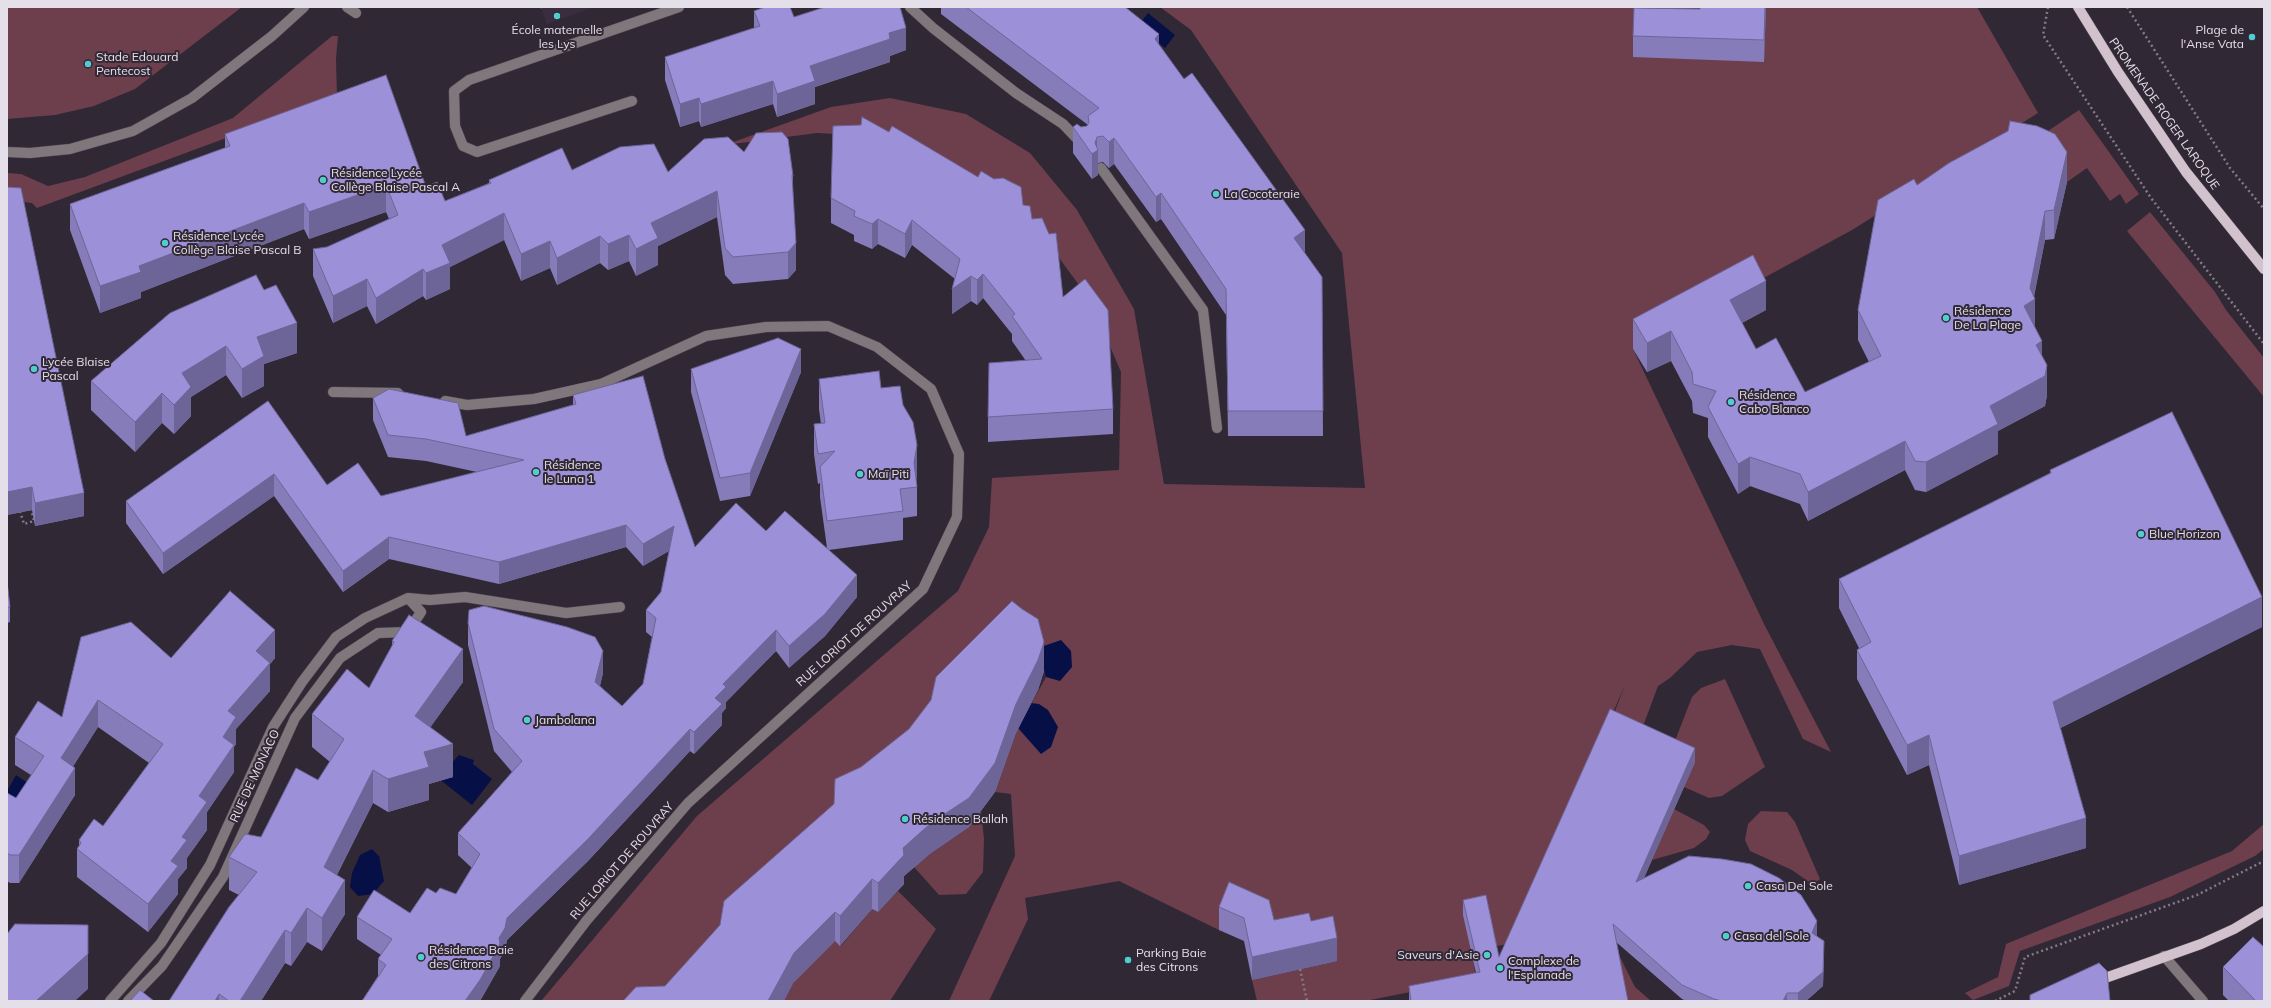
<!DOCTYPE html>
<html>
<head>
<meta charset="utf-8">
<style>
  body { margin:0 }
  #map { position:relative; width:2271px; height:1008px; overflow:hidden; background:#312835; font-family:Mulish,sans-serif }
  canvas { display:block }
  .frame { position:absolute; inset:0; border:8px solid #e5dfe9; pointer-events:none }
</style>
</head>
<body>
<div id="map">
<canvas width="2271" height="1008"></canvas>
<div class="frame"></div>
</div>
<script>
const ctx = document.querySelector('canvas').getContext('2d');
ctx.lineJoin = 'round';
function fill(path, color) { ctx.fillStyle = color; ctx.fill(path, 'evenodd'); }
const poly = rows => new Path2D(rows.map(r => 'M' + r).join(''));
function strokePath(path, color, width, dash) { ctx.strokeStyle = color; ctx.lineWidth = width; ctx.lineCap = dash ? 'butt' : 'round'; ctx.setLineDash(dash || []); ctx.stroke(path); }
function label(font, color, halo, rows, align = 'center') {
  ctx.font = font + ' Mulish,sans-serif'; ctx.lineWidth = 4; ctx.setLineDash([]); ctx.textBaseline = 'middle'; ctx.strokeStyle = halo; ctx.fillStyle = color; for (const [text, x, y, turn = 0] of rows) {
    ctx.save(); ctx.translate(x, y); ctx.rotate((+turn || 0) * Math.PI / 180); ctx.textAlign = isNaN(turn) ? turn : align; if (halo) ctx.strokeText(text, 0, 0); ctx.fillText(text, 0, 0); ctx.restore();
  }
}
fill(poly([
  [541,7,593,7,547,24]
]), '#3a2d40');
fill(poly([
  [7,7,242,7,135,89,94,106,55,115,7,119],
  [1160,7,1977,7,2038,113,1852,230,1633,349,1765,626,1831,752,1803,739,1760,649,1732,645,1697,652,1670,678,1658,686,1639,737,1610,724,1625,685,1512,943,1472,951,1476,979,1365,1001,1257,1001,1252,980,1337,961,1219,930,1119,881,1025,898,1028,919,989,1001,949,1001,1015,856,1011,794,995,792,1018,728,1046,677,1038,648,678,1001,541,1001,697,816,958,591,989,527,992,478,1119,470,1121,372,1090,300,1009,190,836,134,817,133,725,145,831,107,890,98,966,114,1030,153,1077,210,1134,309,1164,484,1365,488,1342,253,1191,30],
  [332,36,338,36,336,59,337,97,37,208,32,203,7,200,7,173,21,174,48,186,85,177,233,118],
  [2079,110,2139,194,2126,204,2120,194,2110,201,2087,168,2067,182,2055,163,2017,152],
  [2150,212,2215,292,2226,310,2264,358,2264,397,2127,231],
  [1725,679,1765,767,1722,796,1709,798,1684,787,1671,751,1692,697,1701,688],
  [1674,809,1704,825,1710,832,1706,839,1694,848,1652,860],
  [981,811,984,839,983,872,966,894,939,895,914,867,931,853,969,827],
  [1761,811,1787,812,1795,822,1820,879,1813,885,1792,870,1750,851,1745,840,1748,824],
  [2264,824,2264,849,2255,856,2170,897,2020,951,2009,986,1973,1000,1965,993,1998,977,2006,944,2232,851],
  [898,891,936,929,890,1001,783,1001,795,980,835,941,841,946,872,909,878,912],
  [1614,945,1635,987,1651,1001,1625,1001]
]), '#6d3e4c');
fill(poly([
  [1148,13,1175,35,1165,48,1145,32,1134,31],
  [1061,640,1071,651,1072,667,1060,681,1046,677,1038,648],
  [1031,703,1039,704,1048,710,1058,727,1051,747,1041,754,1018,728],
  [459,755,474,760,473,764,492,779,472,805,438,778],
  [16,775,31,785,7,811,7,791],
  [372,849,379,856,384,881,373,894,358,896,350,887,352,873,360,855]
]), '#070f47');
const minor = poly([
  [347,7,356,13],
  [910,7,933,28,1016,93,1063,124,1083,145],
  [632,101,477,152,463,146,455,126,454,91,469,80,679,7],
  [7,152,30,153,70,149,133,131,192,98,272,36,304,7],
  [1101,168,1203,310,1217,428],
  [333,392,398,393],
  [445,401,467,405,534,399,601,384,706,336,766,327,828,326,877,347,931,389,959,454,957,517,923,589,688,803,587,920,525,1001],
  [408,598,430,600,465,597,566,613,620,607],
  [2164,956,2203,1001],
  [110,1001,161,943,210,865,273,727,302,682,336,637,365,618,408,598,421,612,408,632,378,633,340,658,295,718,223,877,162,966,128,1001]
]);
const major = poly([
  [2078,7,2118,72,2186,172,2264,269],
  [2094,982,2201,944,2234,929,2264,911]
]);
strokePath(minor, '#4e4552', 11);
strokePath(major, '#4e4552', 11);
strokePath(poly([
  [540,7,543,7],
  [2048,7,2043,35,2151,198,2264,344],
  [2127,7,2230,168,2264,209],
  [20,511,24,524,34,521,31,508],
  [1300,969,1307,1001],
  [1995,1001,2015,991,2025,957,2197,895,2264,861]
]), '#837b87', 2.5, [2, 3]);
strokePath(minor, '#7f777c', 10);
strokePath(major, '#d2c2cd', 10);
fill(poly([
  [941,7,1125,7,1159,45,1322,277,1323,436,1228,436,1226,315,1161,219,1156,222,1114,164,1109,168,1103,162,1098,163,1098,175,1092,179,1073,153,1073,127,1081,127,1087,126,1088,125,941,14],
  [1766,7,1764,62,1633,57,1633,36,1700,9],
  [754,11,794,17,906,50,890,56,890,62,815,87,815,104,777,117,773,104,701,127,699,121,680,127,665,80,665,57,754,28],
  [225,134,426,187,445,201,489,183,489,180,572,170,668,172,744,152,793,176,793,196,796,270,788,279,733,284,725,275,717,217,658,246,658,265,636,276,629,261,608,270,600,263,557,285,550,268,521,281,504,240,450,267,450,289,426,300,423,296,376,324,367,306,333,323,313,276,313,249,327,247,389,219,386,212,309,239,304,229,141,292,141,298,100,313,70,230,70,204,225,148],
  [2067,182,2054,239,2045,240,2034,297,2035,328,2042,356,2047,395,2045,406,1998,431,1998,454,1926,492,1915,490,1905,470,1808,521,1800,504,1750,486,1738,494,1708,437,1708,418,1693,413,1692,401,1671,361,1647,372,1633,349,1633,319,1766,310,1742,323,1756,349,1805,392,1869,362,1858,340,1858,310,1917,185],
  [7,187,84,516,35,526,32,510,7,515],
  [831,198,1023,205,1032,219,1063,297,1113,409,1113,434,988,442,988,417,1026,361,1012,341,1012,334,983,298,977,305,971,301,952,314,955,279,912,245,905,258,878,244,872,249,854,241,854,235,831,223],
  [170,313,297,353,264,364,264,386,242,398,226,375,191,397,191,416,174,434,162,423,135,452,91,410,91,381],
  [691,369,801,372,750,496,720,501,691,392],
  [819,379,881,388,903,405,917,475,916,480,917,487,917,516,903,518,903,540,829,550,857,597,825,636,789,668,776,651,726,702,726,708,722,713,722,725,694,754,690,751,588,861,507,940,505,950,500,959,500,966,480,1001,362,1001,378,976,378,959,381,955,357,939,357,917,410,913,436,893,456,894,472,868,458,855,458,833,512,772,494,751,468,645,468,623,603,673,600,686,622,706,643,684,652,637,646,632,646,610,661,592,669,551,643,566,626,547,499,584,389,559,343,592,274,496,163,574,126,523,126,501,268,401,327,485,381,496,477,472,426,461,388,457,373,420,373,398,466,436,573,405,573,395,665,459,695,547,766,531,827,548,820,497,820,483,818,484,814,454,814,424,821,424,819,409],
  [2050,470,2262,627,2060,728,2086,848,1959,885,1929,765,1907,775,1857,679,1857,650,1859,648,1839,608,1839,579,2050,473],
  [7,581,10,607,10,622,7,623],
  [392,641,463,682,430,727,453,777,429,784,429,800,388,812,373,803,337,875,345,914,322,951,307,942,291,966,285,963,261,1001,169,1001,239,895,229,890,229,857,261,837,318,780,330,762,312,747,312,714,369,688,392,646],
  [171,658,275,658,270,664,270,691,236,729,236,744,234,747,234,772,207,812,207,830,187,858,187,868,178,879,178,894,148,932,77,877,77,849,79,847,79,840,103,826,149,763,98,727,73,766,75,795,19,883,10,883,7,881,7,793,16,798,31,775,15,765,15,737,62,717],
  [1044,671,1038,690,1016,733,995,792,969,827,931,853,904,876,904,884,878,912,872,909,840,946,835,941,794,982,665,986,834,804,861,767],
  [1695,762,1644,878,1817,935,1817,936,1824,955,1823,986,1806,1001,1686,1001,1682,999,1616,942,1628,1001,1409,1001,1409,986,1476,973,1463,915,1463,900,1499,957],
  [1219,907,1274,920,1311,921,1337,961,1252,980,1244,941,1219,930],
  [2223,967,2264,1001,2229,1001,2223,995]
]), '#867cba');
fill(poly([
  [1765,7,1766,7,1764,62,1764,40],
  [906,28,906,50,890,56,890,62,815,87,815,104,777,117,777,94,810,66,889,33],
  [1159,34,1159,59,1155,39],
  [773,81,773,104,701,127,701,104],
  [699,98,699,121,680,127,680,104],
  [1097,137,1097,151,1098,150,1098,175,1092,179,1092,154,1095,143],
  [1114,138,1114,164,1109,168,1109,142],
  [2067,152,2067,182,2054,239,2054,210],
  [386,185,386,212,309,239,309,212],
  [717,191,717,217,658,246,658,265,636,276,636,249,651,223],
  [1161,193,1161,219,1156,222,1156,197],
  [304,203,304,229,141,292,141,298,100,313,100,286,139,266],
  [2045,211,2045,240,2033,300,2035,299,2035,328,2024,306,2030,288],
  [504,213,504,240,450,267,450,289,426,300,426,273,442,245],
  [878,219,878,244,872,249,872,224],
  [912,220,912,245,905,258,905,234],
  [1305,230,1305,255,1294,238],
  [629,235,629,261,608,270,608,244],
  [600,236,600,263,557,285,557,258],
  [550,241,550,268,521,281,521,254],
  [796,243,796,270,788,279,788,252],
  [423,269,423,296,376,324,376,298],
  [983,274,983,298,977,305,977,280],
  [971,276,971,301,952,314,952,289],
  [367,279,367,306,333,323,333,296],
  [1766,281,1766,310,1730,329,1730,300],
  [297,323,297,353,264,364,264,386,242,398,242,369,257,337],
  [1671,331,1671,361,1647,372,1647,343],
  [2042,341,2042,370,2036,345],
  [226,346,226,375,191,397,191,416,174,434,174,405,182,373],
  [801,349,801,372,750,496,750,473],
  [2047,365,2047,395,2045,406,1998,431,1998,454,1926,492,1926,462,1990,406],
  [162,393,162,423,135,452,135,422],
  [1905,441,1905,470,1808,521,1808,492],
  [917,445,917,475,915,487,914,463],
  [1750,457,1750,486,1738,494,1738,464],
  [274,474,274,496,163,574,163,553],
  [32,487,32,510,7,515,7,492],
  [84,493,84,516,35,526,35,503],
  [626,525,626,547,499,584,499,562],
  [674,526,674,548,643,566,643,544],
  [389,537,389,559,343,592,343,571],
  [857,575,857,597,825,636,789,668,789,646],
  [2262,597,2262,627,2053,732,2053,702],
  [275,630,275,658,270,664,270,691,236,729,236,744,234,747,234,772,207,812,207,830,187,858,187,868,178,879,178,894,148,932,148,904,171,861,182,837,223,737,228,711,256,651],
  [776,630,776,651,726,702,726,708,722,713,722,725,694,754,694,732,715,698,723,684],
  [1044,642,1044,671,1038,690,1016,733,995,792,969,827,931,853,904,876,904,884,878,912,878,883,903,848,931,823,1016,704],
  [463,649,463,682,415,749,415,716],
  [603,651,603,673,595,704,595,682],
  [98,700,98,727,61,786,61,758],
  [690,729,690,751,588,861,507,940,505,950,500,959,500,966,480,1001,465,1001,507,918],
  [1929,735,1929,765,1907,775,1907,745],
  [453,744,453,777,429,784,429,800,388,812,388,779,424,752],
  [1695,748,1695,762,1636,896,1636,882],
  [75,768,75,795,19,883,19,855],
  [373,770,373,803,324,900,324,867],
  [2086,818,2086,848,1959,885,1959,856],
  [872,879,872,909,840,946,840,916],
  [345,880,345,914,322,951,322,918],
  [307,908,307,942,291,966,291,933],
  [835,912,835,941,794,982,784,1001,768,1001,794,953],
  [1817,921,1817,935,1812,948,1812,933],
  [88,925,88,989,75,1001,36,1001],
  [285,930,285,963,261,1001,240,1001],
  [1337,938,1337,961,1252,980,1252,957],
  [1824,941,1823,986,1806,1001,1798,1001,1798,993],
  [1787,993,1787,1001,1783,1001],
  [219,994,219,1001,215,1001]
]), '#6d6597');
const building = poly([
  [765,7,790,7,794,17,825,7,900,7,906,28,889,33,890,39,810,66,815,81,777,94,773,81,701,104,699,98,680,104,665,57,760,26,754,11,765,7],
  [966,7,1125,7,1159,34,1155,39,1184,79,1192,73,1305,230,1294,238,1322,277,1323,411,1228,411,1226,289,1161,193,1156,197,1114,138,1109,142,1103,136,1097,137,1095,143,1098,150,1092,154,1073,127,1077,124,1081,127,1087,126,1089,122,1088,116,1099,108,966,7],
  [1700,7,1765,7,1764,40,1633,36,1634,8,1700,9,1700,7],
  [386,75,426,187,437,182,445,201,491,183,489,180,562,148,572,170,620,147,654,144,668,172,704,139,728,137,744,152,756,133,782,132,788,139,793,176,792,175,796,243,788,252,733,257,725,248,717,191,651,223,658,238,636,249,629,235,608,244,600,236,557,258,550,241,521,254,504,213,442,245,450,263,426,273,423,269,376,298,367,279,333,296,313,249,327,247,398,215,386,185,309,212,304,203,139,266,141,272,100,286,70,204,230,146,225,134,386,75],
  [862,117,889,132,892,126,978,177,981,171,994,179,1003,178,1021,187,1023,205,1030,206,1032,219,1042,218,1049,234,1056,233,1063,297,1085,279,1108,310,1113,409,988,417,989,363,1042,359,1012,316,1015,314,983,274,977,280,971,276,952,289,960,259,912,220,905,234,878,219,872,224,854,216,855,211,831,198,833,126,861,125,862,117],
  [2010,121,2037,126,2055,134,2067,152,2054,210,2045,211,2030,288,2035,299,2024,306,2042,341,2036,345,2047,365,2045,376,1990,406,1998,424,1926,462,1915,461,1905,441,1808,492,1800,474,1750,457,1738,464,1708,407,1716,391,1693,384,1692,372,1671,331,1647,343,1633,319,1753,255,1766,281,1730,300,1756,349,1776,338,1805,392,1881,356,1858,310,1878,200,1914,179,1917,185,1949,163,2008,131,2010,121],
  [7,187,21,188,84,493,35,503,32,487,7,492,7,187],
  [256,275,264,290,276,285,297,323,257,337,264,356,242,369,226,346,182,373,191,387,174,405,162,393,135,422,91,381,170,313,256,275],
  [778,338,801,349,750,473,720,478,691,369,778,338],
  [879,371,881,388,900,386,903,405,913,422,917,445,914,463,917,487,900,489,903,511,827,521,820,467,835,451,818,454,814,424,825,423,819,379,879,371],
  [643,376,665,459,695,547,736,503,766,531,785,511,857,575,825,614,789,646,776,630,723,684,726,687,715,698,722,704,694,732,690,729,588,839,507,918,505,928,499,938,500,944,480,980,465,1001,362,1001,386,965,378,959,392,939,357,917,374,890,410,913,427,888,436,893,440,888,456,894,480,854,458,833,522,761,494,729,468,623,469,610,484,606,567,627,595,637,603,651,595,682,622,706,643,684,656,618,646,610,661,592,674,526,643,544,626,525,499,562,389,537,343,571,274,474,163,553,126,501,268,401,327,485,358,463,381,496,524,460,426,439,388,435,373,398,389,389,458,403,466,436,576,404,573,395,643,376],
  [2172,412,2262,597,2053,702,2086,818,1959,856,1929,735,1907,745,1857,650,1871,642,1839,579,2051,473,2050,470,2172,412],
  [7,581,10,607,7,607,7,581],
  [230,591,275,630,256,651,270,663,228,711,236,717,223,737,234,745,199,796,207,802,182,837,187,840,171,861,178,866,148,904,77,849,81,843,79,840,94,819,103,826,163,744,98,700,61,758,75,768,19,855,10,855,7,853,7,793,16,798,44,756,15,737,38,701,62,717,81,637,131,622,171,658,230,591],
  [1012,601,1022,609,1038,619,1044,642,1038,660,1016,704,995,763,969,798,931,823,903,848,904,855,878,883,872,879,840,916,835,912,794,953,768,1001,623,1001,636,987,665,986,720,925,724,901,834,804,835,779,861,767,909,729,931,700,936,677,1012,601],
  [409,615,463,649,415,716,453,744,424,752,429,767,388,779,373,770,324,867,345,880,322,918,307,908,291,933,285,930,240,1001,229,1001,219,994,215,1001,169,1001,229,907,257,872,229,857,245,834,261,837,296,768,318,780,344,739,312,714,347,669,369,688,394,642,392,641,409,615],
  [1610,709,1695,748,1636,882,1689,856,1722,859,1751,864,1779,878,1801,895,1817,921,1812,933,1824,941,1823,972,1798,993,1787,993,1783,1001,1722,1001,1714,999,1682,985,1613,924,1628,1001,1411,1001,1409,986,1480,972,1463,900,1486,895,1499,957,1610,709],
  [1229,882,1269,900,1274,920,1309,913,1311,921,1333,916,1337,938,1252,957,1244,918,1219,907,1229,882],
  [15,924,88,925,88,954,36,1001,7,1001,7,934,15,924],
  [2253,937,2264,947,2264,1001,2256,1001,2223,967,2253,937],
  [2099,963,2107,971,2110,1001,2030,1001,2030,995,2099,963],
  [140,990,154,1001,130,1001,140,990]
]);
fill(building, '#9c90d8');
strokePath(building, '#6d6597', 1);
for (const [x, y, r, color] of [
  [557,16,4,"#51ccd1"],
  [2252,37,4,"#51ccd1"],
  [88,64,4,"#51ccd1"],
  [323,180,4,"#51ccd1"],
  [1216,194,4,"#51ccd1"],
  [165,243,4,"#51ccd1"],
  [1946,318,4,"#51ccd1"],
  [34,369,4,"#51ccd1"],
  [1731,402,4,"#51ccd1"],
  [536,472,4,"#51ccd1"],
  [860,474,4,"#51ccd1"],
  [2141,534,4,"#51ccd1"],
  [527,720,4,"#51ccd1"],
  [905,819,4,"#51ccd1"],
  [1748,886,4,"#51ccd1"],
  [1726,936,4,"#51ccd1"],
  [1487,955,4,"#51ccd1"],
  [421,957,4,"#51ccd1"],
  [1128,960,4,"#51ccd1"],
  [1500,968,4,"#51ccd1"]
]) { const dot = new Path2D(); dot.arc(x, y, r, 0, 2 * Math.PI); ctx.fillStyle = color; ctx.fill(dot); strokePath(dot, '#312835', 1.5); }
label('12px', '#e5dfe9', '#312835', [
  ["École maternelle",557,30,"center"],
  ["les Lys",557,44,"center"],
  ["Plage de",2244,30,"right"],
  ["l'Anse Vata",2244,44,"right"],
  ["Stade Edouard",96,57],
  ["Pentecost",96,71],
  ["Résidence Lycée",331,173],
  ["Collège Blaise Pascal A",331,187],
  ["La Cocoteraie",1224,194],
  ["Résidence Lycée",173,236],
  ["Collège Blaise Pascal B",173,250],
  ["Résidence",1954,311],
  ["De La Plage",1954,325],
  ["Lycée Blaise",42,362],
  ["Pascal",42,376],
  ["Résidence",1739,395],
  ["Cabo Blanco",1739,409],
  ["Résidence",544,465],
  ["le Luna 1",544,479],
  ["Maï Piti",868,474],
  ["Blue Horizon",2149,534],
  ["Jambolana",535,720],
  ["Résidence Ballah",913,819],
  ["Casa Del Sole",1756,886],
  ["Casa del Sole",1734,936],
  ["Résidence Baie",429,950],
  ["des Citrons",429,964],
  ["Parking Baie",1136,953],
  ["des Citrons",1136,967],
  ["Saveurs d'Asie",1479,955,"right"],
  ["Complexe de",1508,961],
  ["l'Esplanade",1508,975]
], 'left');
label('12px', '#e5dfe9', '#312835', [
  ["PROMENADE ROGER LAROQUE",2164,114,55],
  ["RUE LORIOT DE ROUVRAY",854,634,-42],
  ["RUE DE MONACO",255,776,-65],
  ["RUE LORIOT DE ROUVRAY",622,861,-49]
]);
</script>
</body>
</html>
